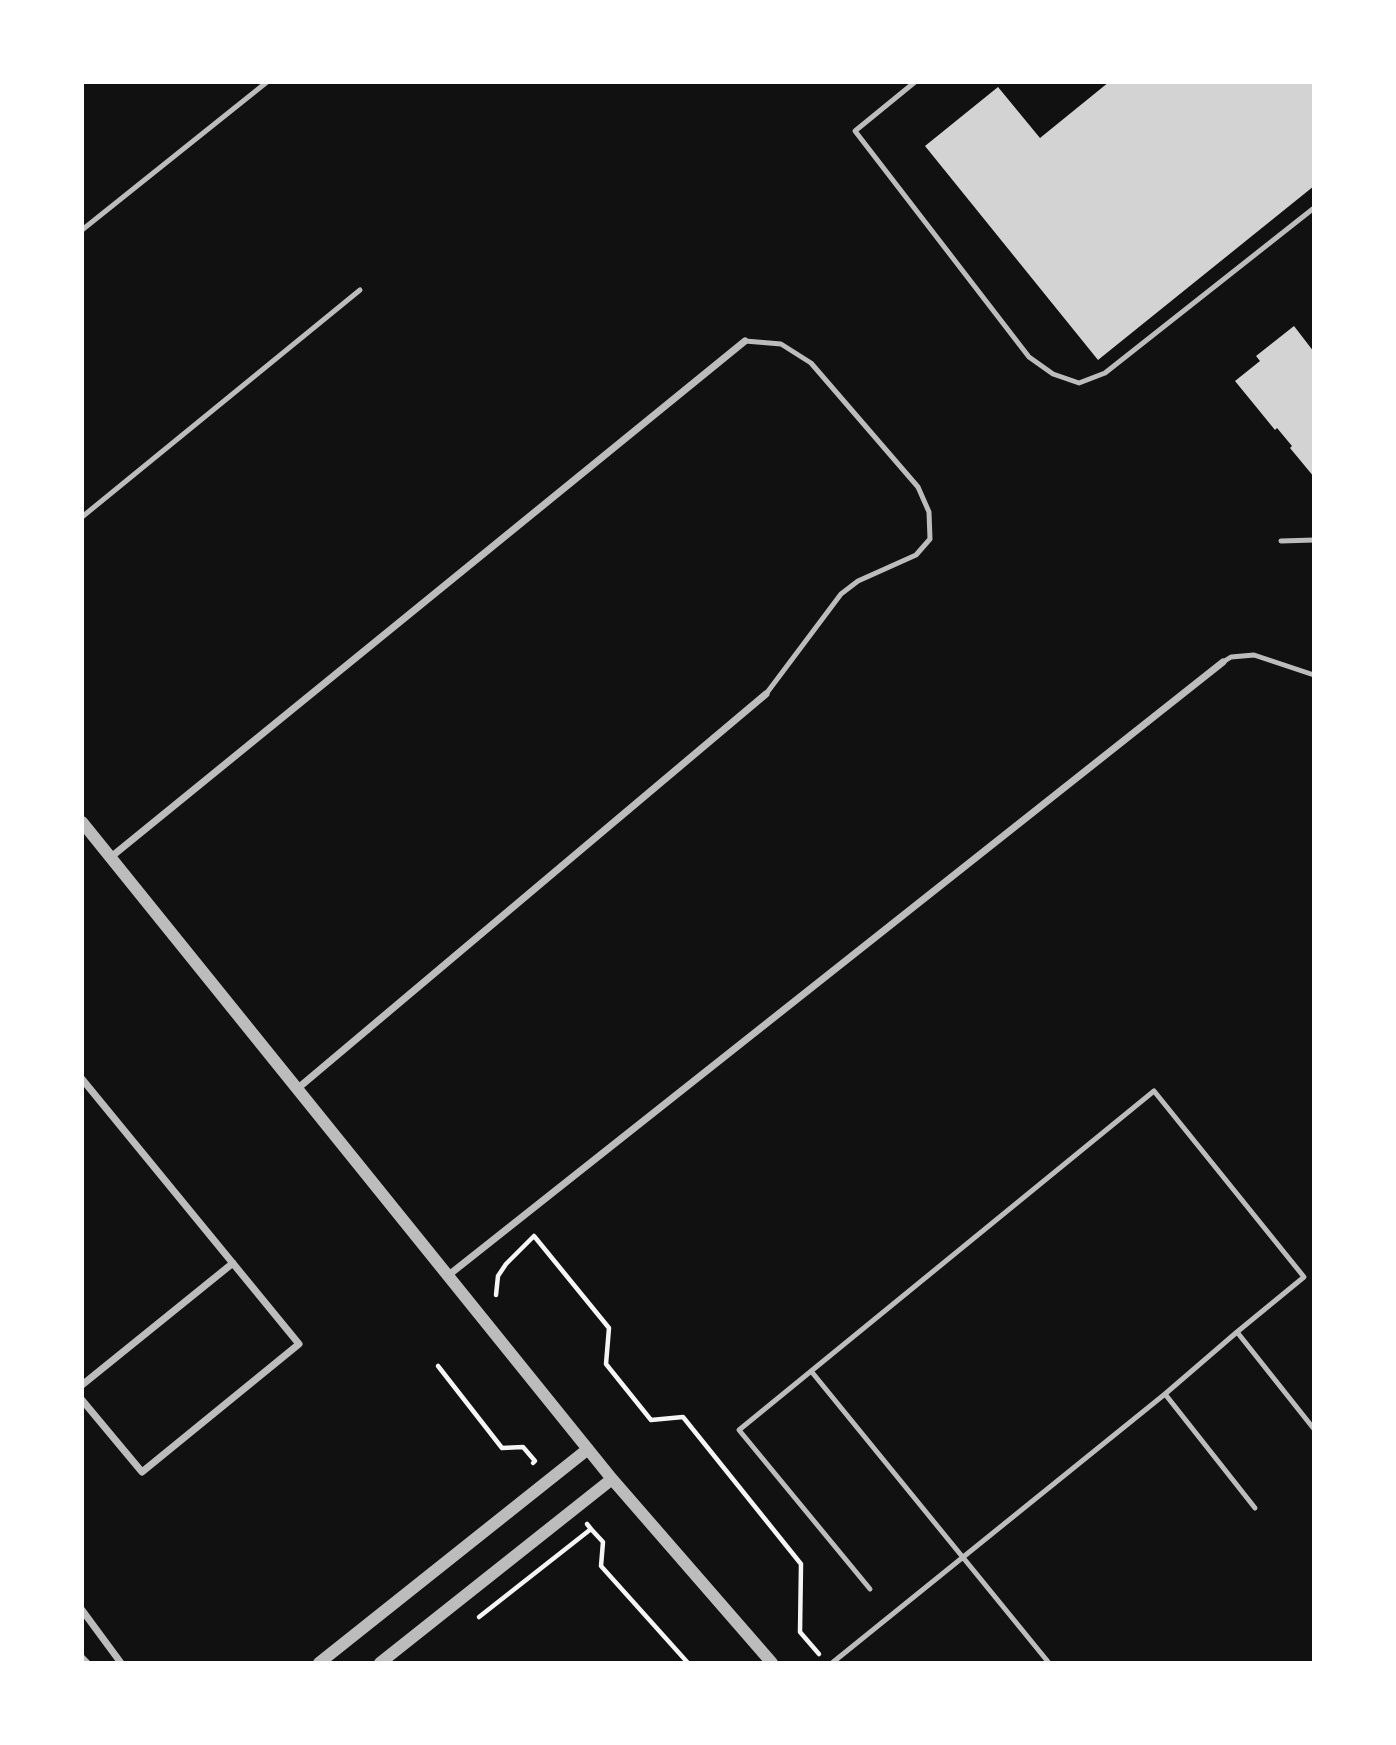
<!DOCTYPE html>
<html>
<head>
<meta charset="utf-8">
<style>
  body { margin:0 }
  #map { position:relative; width:1396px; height:1745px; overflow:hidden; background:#111; font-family:Helvetica,sans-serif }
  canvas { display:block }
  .frame { position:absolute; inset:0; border:84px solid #fff; pointer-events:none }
</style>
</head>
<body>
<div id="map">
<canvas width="1396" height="1745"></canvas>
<div class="frame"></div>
</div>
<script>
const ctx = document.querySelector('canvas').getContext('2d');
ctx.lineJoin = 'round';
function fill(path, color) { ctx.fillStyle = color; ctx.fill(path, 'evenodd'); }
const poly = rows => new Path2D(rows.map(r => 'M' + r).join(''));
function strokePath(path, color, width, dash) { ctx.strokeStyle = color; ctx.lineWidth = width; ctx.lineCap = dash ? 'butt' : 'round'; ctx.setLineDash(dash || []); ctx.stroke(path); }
fill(poly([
  [1109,82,1314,82,1314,186,1098,360,925,146,998,87,1040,138],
  [1294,326,1314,352,1314,477,1290,448,1292,446,1277,428,1275,430,1235,381,1260,361,1256,356]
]), '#d3d3d3');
strokePath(poly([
  [496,1295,498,1276,506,1264,534,1236,609,1328,606,1364,651,1420,683,1417,801,1564,800,1632,819,1654],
  [438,1366,502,1448,523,1447,535,1461,533,1463],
  [591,1529,603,1542,601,1566,688,1663],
  [479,1617,591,1529,587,1524]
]), '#f5f5f5', 4.5);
strokePath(poly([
  [915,82,855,131,1029,357,1053,374,1079,383,1105,373,1314,208],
  [82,230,267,82],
  [745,341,781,344,811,363,918,487,929,512,930,539,916,555,858,581,841,594,766,694],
  [82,517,360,290],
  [1281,541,1314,540],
  [1223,662,1231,657,1254,655,1314,675],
  [811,1371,1049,1663],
  [1165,1394,1237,1332,1314,1429],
  [870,1589,739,1430,1154,1091,1304,1277,1237,1332],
  [832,1663,1165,1394,1255,1508]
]), '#bcbcbc', 5);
strokePath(poly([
  [111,857,745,341],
  [82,1079,299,1344,142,1472,82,1400],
  [297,1089,766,694],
  [450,1274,1223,662],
  [82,1385,233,1263],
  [82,1610,121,1663],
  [82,1658,87,1663]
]), '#bcbcbc', 7);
strokePath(poly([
  [82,822,612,1479,772,1663],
  [319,1663,588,1449],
  [380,1663,612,1479]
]), '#bcbcbc', 12);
</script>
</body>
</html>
